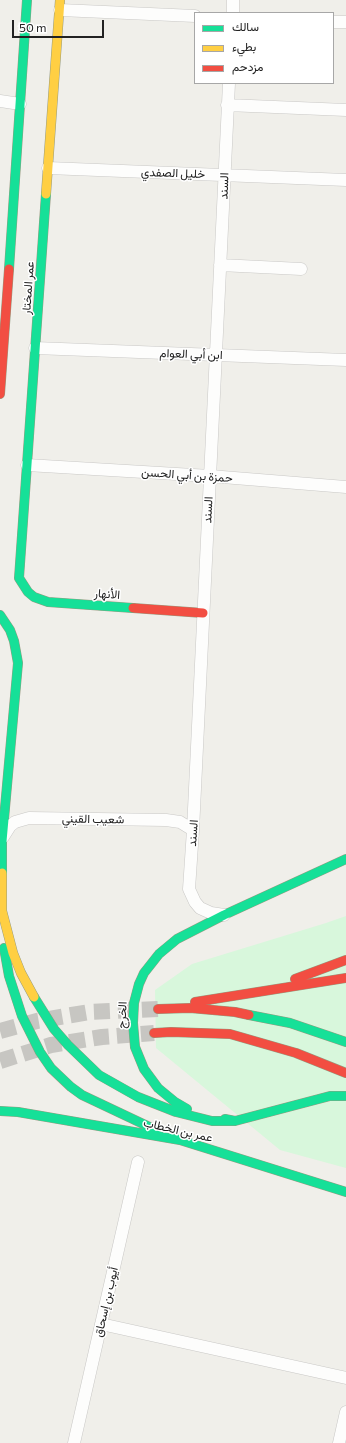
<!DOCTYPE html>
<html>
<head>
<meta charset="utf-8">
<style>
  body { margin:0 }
  #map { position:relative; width:346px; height:1443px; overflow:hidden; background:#f0efea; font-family:Commissioner,Vazirmatn,sans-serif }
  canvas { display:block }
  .legend { position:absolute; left:194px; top:12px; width:140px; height:72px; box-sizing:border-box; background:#fff; border:1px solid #a7a7a7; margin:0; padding:5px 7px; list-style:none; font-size:12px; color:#222 }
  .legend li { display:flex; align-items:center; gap:8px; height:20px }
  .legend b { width:20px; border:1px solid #a7a7a7 }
  .scale { position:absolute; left:12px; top:20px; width:92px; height:18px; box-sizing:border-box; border:2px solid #222; border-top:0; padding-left:5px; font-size:12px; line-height:14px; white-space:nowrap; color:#222; -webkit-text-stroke:3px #fff; paint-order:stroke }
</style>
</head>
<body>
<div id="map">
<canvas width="346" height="1443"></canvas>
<ul class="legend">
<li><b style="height:5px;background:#16e098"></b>سالك</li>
<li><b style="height:5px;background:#ffcf43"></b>بطيء</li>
<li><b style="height:5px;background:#f24e42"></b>مزدحم</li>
</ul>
<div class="scale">50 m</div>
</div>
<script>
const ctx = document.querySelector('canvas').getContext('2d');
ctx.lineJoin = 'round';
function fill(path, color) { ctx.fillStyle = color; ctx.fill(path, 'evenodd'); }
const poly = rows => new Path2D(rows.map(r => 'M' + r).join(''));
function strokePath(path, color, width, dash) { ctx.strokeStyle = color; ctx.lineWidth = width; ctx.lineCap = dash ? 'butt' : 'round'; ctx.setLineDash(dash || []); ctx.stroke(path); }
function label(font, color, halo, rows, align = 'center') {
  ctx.font = font + ' Commissioner,Vazirmatn,sans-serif'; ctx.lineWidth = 3; ctx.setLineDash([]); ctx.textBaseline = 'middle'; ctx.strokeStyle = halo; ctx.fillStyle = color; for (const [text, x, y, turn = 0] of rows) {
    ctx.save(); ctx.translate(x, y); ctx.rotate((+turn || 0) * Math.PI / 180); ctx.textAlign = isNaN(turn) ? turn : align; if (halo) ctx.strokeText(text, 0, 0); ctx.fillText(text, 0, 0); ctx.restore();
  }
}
fill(poly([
  [346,916,346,1168,280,1150,156,1048,155,990,192,964,326,923]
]), '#d8f7dc');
strokePath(poly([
  [0,1031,37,1021,89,1012,158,1009],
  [0,1061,51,1045,102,1037,154,1033]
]), '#c7c6c2', 16, [16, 8]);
const street = poly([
  [60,10,195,16],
  [233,13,233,0],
  [333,22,346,22],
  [0,101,20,104],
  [227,105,346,110],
  [48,168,346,180],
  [220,265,301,269],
  [35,348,346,360],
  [27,465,210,476,346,487],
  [3,837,10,826,15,822,29,818,166,820,180,822,193,830],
  [224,915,211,913,200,908,195,902,189,889,193,830,229,83],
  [101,1324,346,1378],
  [74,1443,138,1162],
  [339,1443,346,1412]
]);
const fast = poly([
  [46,194,19,578,28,592,34,597,48,602,133,608],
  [9,269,27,0],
  [0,615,10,630,14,641,18,663,2,841,2,873],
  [4,948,9,976,22,1016,40,1052,51,1068,71,1087,82,1095,156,1130],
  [34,997,54,1029,68,1045,99,1075,138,1097,176,1112,212,1121,235,1121],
  [249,1015,290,1023,346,1042],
  [187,1109,175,1102,158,1088,144,1069,135,1047,133,1023,134,1003,139,984,144,973,159,954,177,939,224,915,346,859],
  [0,1111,18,1112,180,1140,346,1192],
  [225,1119,235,1121,330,1096,346,1096]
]);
const slow = poly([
  [46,194,60,0],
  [2,873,2,911,13,953,21,973,34,997]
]);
const jam = poly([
  [0,394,9,269],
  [133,608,203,613],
  [295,979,346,960],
  [195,1002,346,978],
  [158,1009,190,1008,235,1012,249,1015],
  [154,1033,171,1032,230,1034,296,1053,346,1073]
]);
strokePath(street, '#c9c8c6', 13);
strokePath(fast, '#969b80', 10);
strokePath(slow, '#969b80', 10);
strokePath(jam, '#969b80', 10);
strokePath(street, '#fdfdfc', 12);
strokePath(fast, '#16e098', 9);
strokePath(slow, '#ffcf43', 9);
strokePath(jam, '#f24e42', 9);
label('12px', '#222', '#fff', [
  ["خليل الصفدي",173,173,2],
  ["السند",224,186,-88],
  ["عمر المختار",28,288,-86],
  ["ابن أبي العوام",191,354,2],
  ["حمزة بن أبي الحسن",187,475,4],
  ["السند",208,510,-87],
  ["الأنهار",107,594,4],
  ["شعيب القيني",93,819,1],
  ["السند",193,833,-86],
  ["الخرج",122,1015,-87],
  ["عمر بن الخطاب",178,1130,13],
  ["أيوب بن إسحاق",106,1302,-77]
]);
</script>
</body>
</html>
